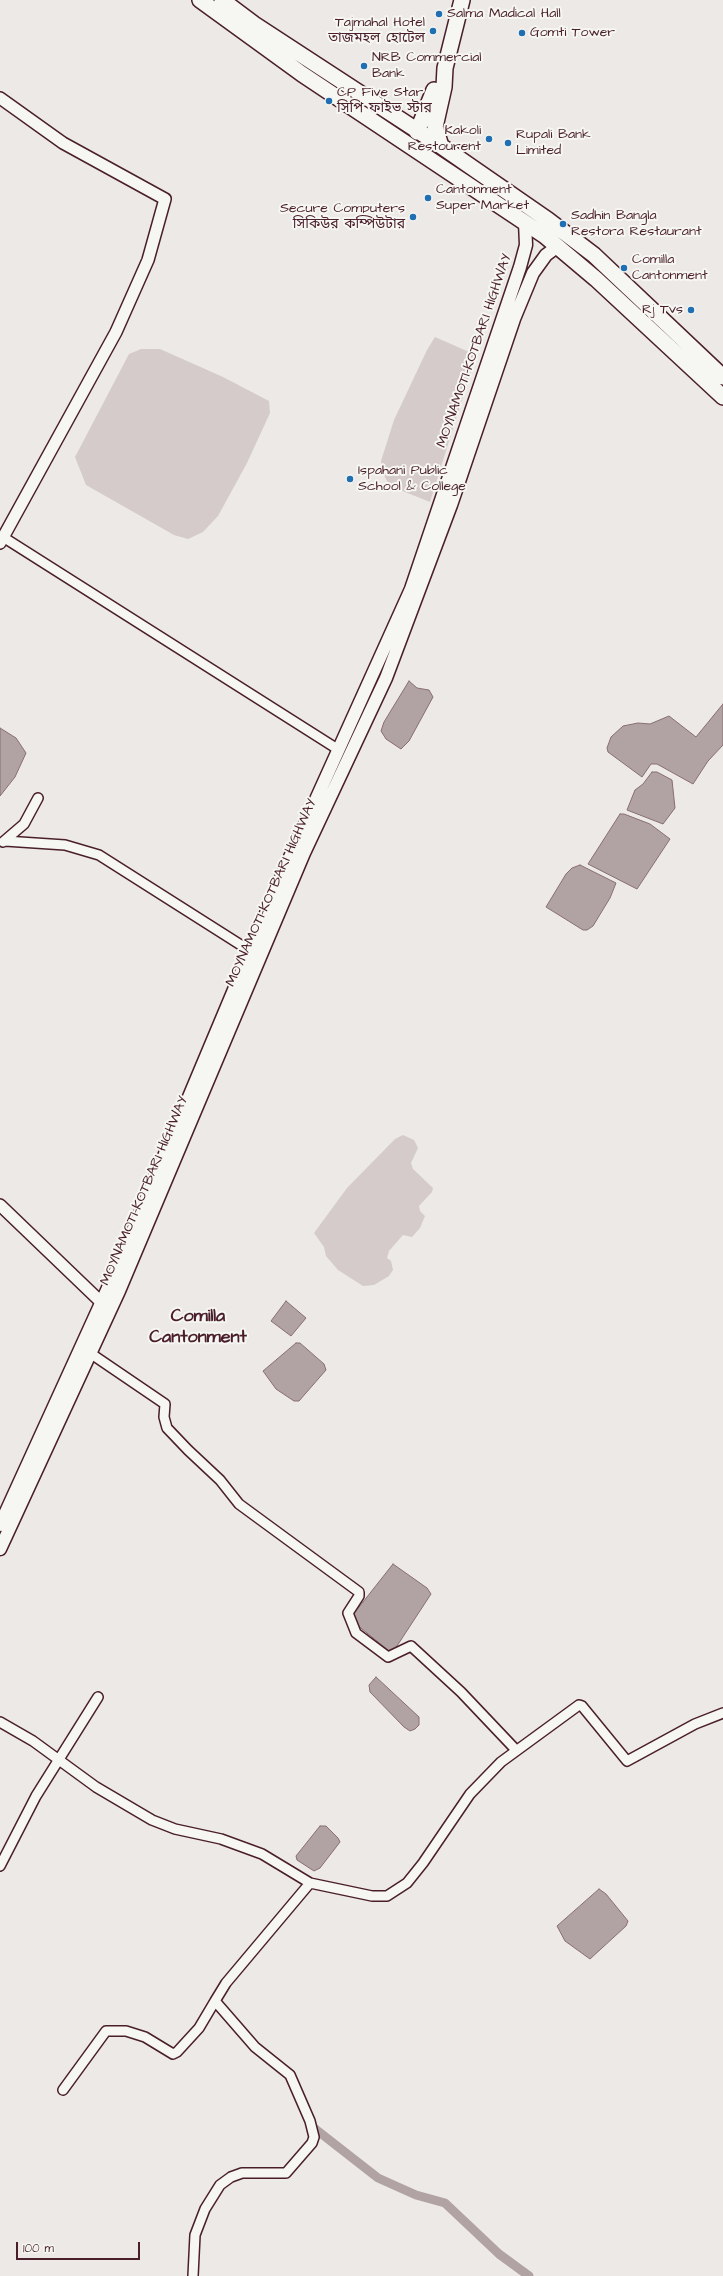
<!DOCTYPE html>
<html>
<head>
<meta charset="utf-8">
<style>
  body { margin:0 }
  #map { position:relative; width:723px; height:2276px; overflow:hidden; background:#ece9e6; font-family:"Architects Daughter",sans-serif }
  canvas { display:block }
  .scale { position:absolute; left:16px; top:2242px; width:124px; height:18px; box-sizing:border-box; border:2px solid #4a1f2b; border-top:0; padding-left:5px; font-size:12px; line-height:14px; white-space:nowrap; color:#4a1f2b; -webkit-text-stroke:3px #f6f6f2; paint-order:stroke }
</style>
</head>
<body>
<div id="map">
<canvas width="723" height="2276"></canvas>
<div class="scale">100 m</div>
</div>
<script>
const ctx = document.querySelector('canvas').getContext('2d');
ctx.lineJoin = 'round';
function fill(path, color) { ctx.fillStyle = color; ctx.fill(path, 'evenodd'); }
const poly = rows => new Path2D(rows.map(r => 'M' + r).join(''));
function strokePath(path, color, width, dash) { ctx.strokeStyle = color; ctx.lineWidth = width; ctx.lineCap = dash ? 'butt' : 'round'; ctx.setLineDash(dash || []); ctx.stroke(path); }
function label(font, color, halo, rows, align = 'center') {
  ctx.font = font + ' "Architects Daughter","Noto Sans Bengali",sans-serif'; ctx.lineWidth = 4; ctx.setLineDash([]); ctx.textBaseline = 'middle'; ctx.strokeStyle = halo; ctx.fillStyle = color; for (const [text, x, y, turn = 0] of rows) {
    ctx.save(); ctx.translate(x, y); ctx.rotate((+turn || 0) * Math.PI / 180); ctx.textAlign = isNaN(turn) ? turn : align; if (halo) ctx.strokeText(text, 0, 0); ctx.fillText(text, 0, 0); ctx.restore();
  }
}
fill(poly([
  [435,337,476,355,430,502,390,486,382,472,381,461,394,420,427,350],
  [141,349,160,349,223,377,269,401,270,413,247,463,218,516,203,532,188,539,174,535,86,485,75,457,129,354],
  [403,1135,414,1140,418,1148,411,1163,413,1169,433,1188,432,1192,419,1206,420,1211,425,1216,420,1228,412,1237,403,1235,389,1251,387,1258,391,1261,393,1270,389,1276,374,1285,363,1286,338,1270,326,1256,324,1247,314,1233,347,1188,395,1139]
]), '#d4cbca');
const water = poly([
  [409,681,417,688,429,690,433,697,409,741,401,749,386,739,381,731,384,722,409,681],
  [723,704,723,745,708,761,693,784,657,764,651,764,642,777,608,752,607,748,611,737,623,726,638,723,650,724,669,716,696,737,723,704],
  [0,728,16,738,26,753,15,777,0,796,0,728],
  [652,772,657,772,672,780,675,808,663,824,627,810,635,790,643,784,652,772],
  [620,814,624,814,650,824,670,839,637,889,588,864,620,814],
  [580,865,616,883,610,898,593,926,587,930,583,930,546,907,566,874,572,868,580,865],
  [286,1301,306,1318,291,1336,271,1321,286,1301],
  [296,1343,300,1343,324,1364,326,1370,299,1401,294,1401,276,1389,263,1371,296,1343],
  [393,1564,427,1588,431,1594,395,1649,389,1651,356,1624,352,1616,393,1564],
  [376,1677,419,1717,419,1725,415,1729,410,1731,404,1727,370,1692,369,1685,376,1677],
  [320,1826,326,1826,338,1838,340,1842,320,1868,314,1871,297,1860,296,1856,320,1826],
  [599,1889,606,1894,628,1921,626,1926,590,1959,565,1941,557,1926,599,1889]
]);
fill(water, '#b1a2a3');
strokePath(water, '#886e73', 1);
strokePath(poly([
  [314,2128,378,2178,416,2195,445,2203,499,2254,529,2276]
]), '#b1a2a3', 9);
const minor = poly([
  [3,537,339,750],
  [5,841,65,845,99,855,255,954],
  [3,842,24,824,38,798],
  [90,1353,165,1404,164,1417,167,1428,188,1450,220,1480,239,1504,359,1592,359,1596,348,1613,356,1633,388,1657,411,1646,461,1692,516,1750],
  [0,1722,33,1741,96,1787,152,1820,175,1829,221,1839,262,1854,310,1883,372,1896,387,1896,407,1883,423,1863,470,1794,501,1762,579,1705,582,1706,627,1761,695,1724,723,1713],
  [0,1866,36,1796,98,1697],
  [63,2090,106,2031,126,2031,145,2037,173,2054,177,2052,199,2028,215,2001],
  [193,2276,195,2235,205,2209,220,2185,231,2177,242,2173,286,2173,312,2143,314,2137,310,2121,290,2075,255,2047,215,2001,226,1983,310,1883]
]);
const tertiary = poly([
  [0,98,63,143,165,199,148,260,116,332,0,543],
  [0,1205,102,1303,109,1307]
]);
const secondary = poly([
  [0,1525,118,1266,286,866,411,589,520,267,526,245,525,222],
  [0,1549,119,1291,304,853,386,678,451,505,514,319,533,273,546,255,558,246]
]);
const trunk = poly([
  [200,0,302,74,545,236,596,279,723,397],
  [222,0,254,24,441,146,548,220,594,255,723,377],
  [417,132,434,90],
  [441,146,435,127,444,87,445,68,462,0]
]);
strokePath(minor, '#4a1f2b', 12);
strokePath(tertiary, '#4a1f2b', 14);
strokePath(secondary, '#4a1f2b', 15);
strokePath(trunk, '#4a1f2b', 18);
strokePath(minor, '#f6f6f2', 9);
strokePath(tertiary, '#f6f6f2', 11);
strokePath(secondary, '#f6f6f2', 12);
strokePath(trunk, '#f6f6f2', 15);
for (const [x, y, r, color] of [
  [439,14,4,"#1f6fb2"],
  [433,31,4,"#1f6fb2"],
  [522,33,4,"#1f6fb2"],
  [364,66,4,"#1f6fb2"],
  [329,101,4,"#1f6fb2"],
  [489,139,4,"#1f6fb2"],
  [508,143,4,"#1f6fb2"],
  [428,198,4,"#1f6fb2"],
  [413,217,4,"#1f6fb2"],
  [563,224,4,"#1f6fb2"],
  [624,268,4,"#1f6fb2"],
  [691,310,4,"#1f6fb2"],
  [350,479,4,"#1f6fb2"]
]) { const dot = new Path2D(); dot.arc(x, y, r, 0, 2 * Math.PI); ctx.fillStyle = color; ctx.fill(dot); strokePath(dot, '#f6f6f2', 1.5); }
label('14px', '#4a1f2b', '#f6f6f2', [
  ["Salma Madical Hall",447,14],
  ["Tajmahal Hotel",425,23,"right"],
  ["তাজমহল হোটেল",425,39,"right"],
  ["Gomti Tower",530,33],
  ["NRB Commercial",372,58],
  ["Bank",372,74],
  ["CP Five Star",337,93],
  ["সিপি ফাইভ স্টার",337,109],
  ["Kakoli",481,131,"right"],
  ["Restourent",481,147,"right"],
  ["Rupali Bank",516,135],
  ["Limited",516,151],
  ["Cantonment",436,190],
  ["Super Market",436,206],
  ["Secure Computers",405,209,"right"],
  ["সিকিউর কম্পিউটার",405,225,"right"],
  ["Sadhin Bangla",571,216],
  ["Restora Restaurant",571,232],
  ["Comilla",632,260],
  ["Cantonment",632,276],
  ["Rj Tvs",683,310,"right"],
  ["Ispahani Public",358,471],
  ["School & College",358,487]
], 'left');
label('14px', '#4a1f2b', '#f6f6f2', [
  ["MOYNAMOTI–KOTBARI HIGHWAY",475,351,-71],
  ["MOYNAMOTI–KOTBARI HIGHWAY",272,893,-66],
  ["MOYNAMOTI–KOTBARI HIGHWAY",145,1191,-67]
]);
label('bold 18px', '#4a1f2b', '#f6f6f2', [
  ["Comilla",198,1317],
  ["Cantonment",198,1338]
]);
</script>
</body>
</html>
